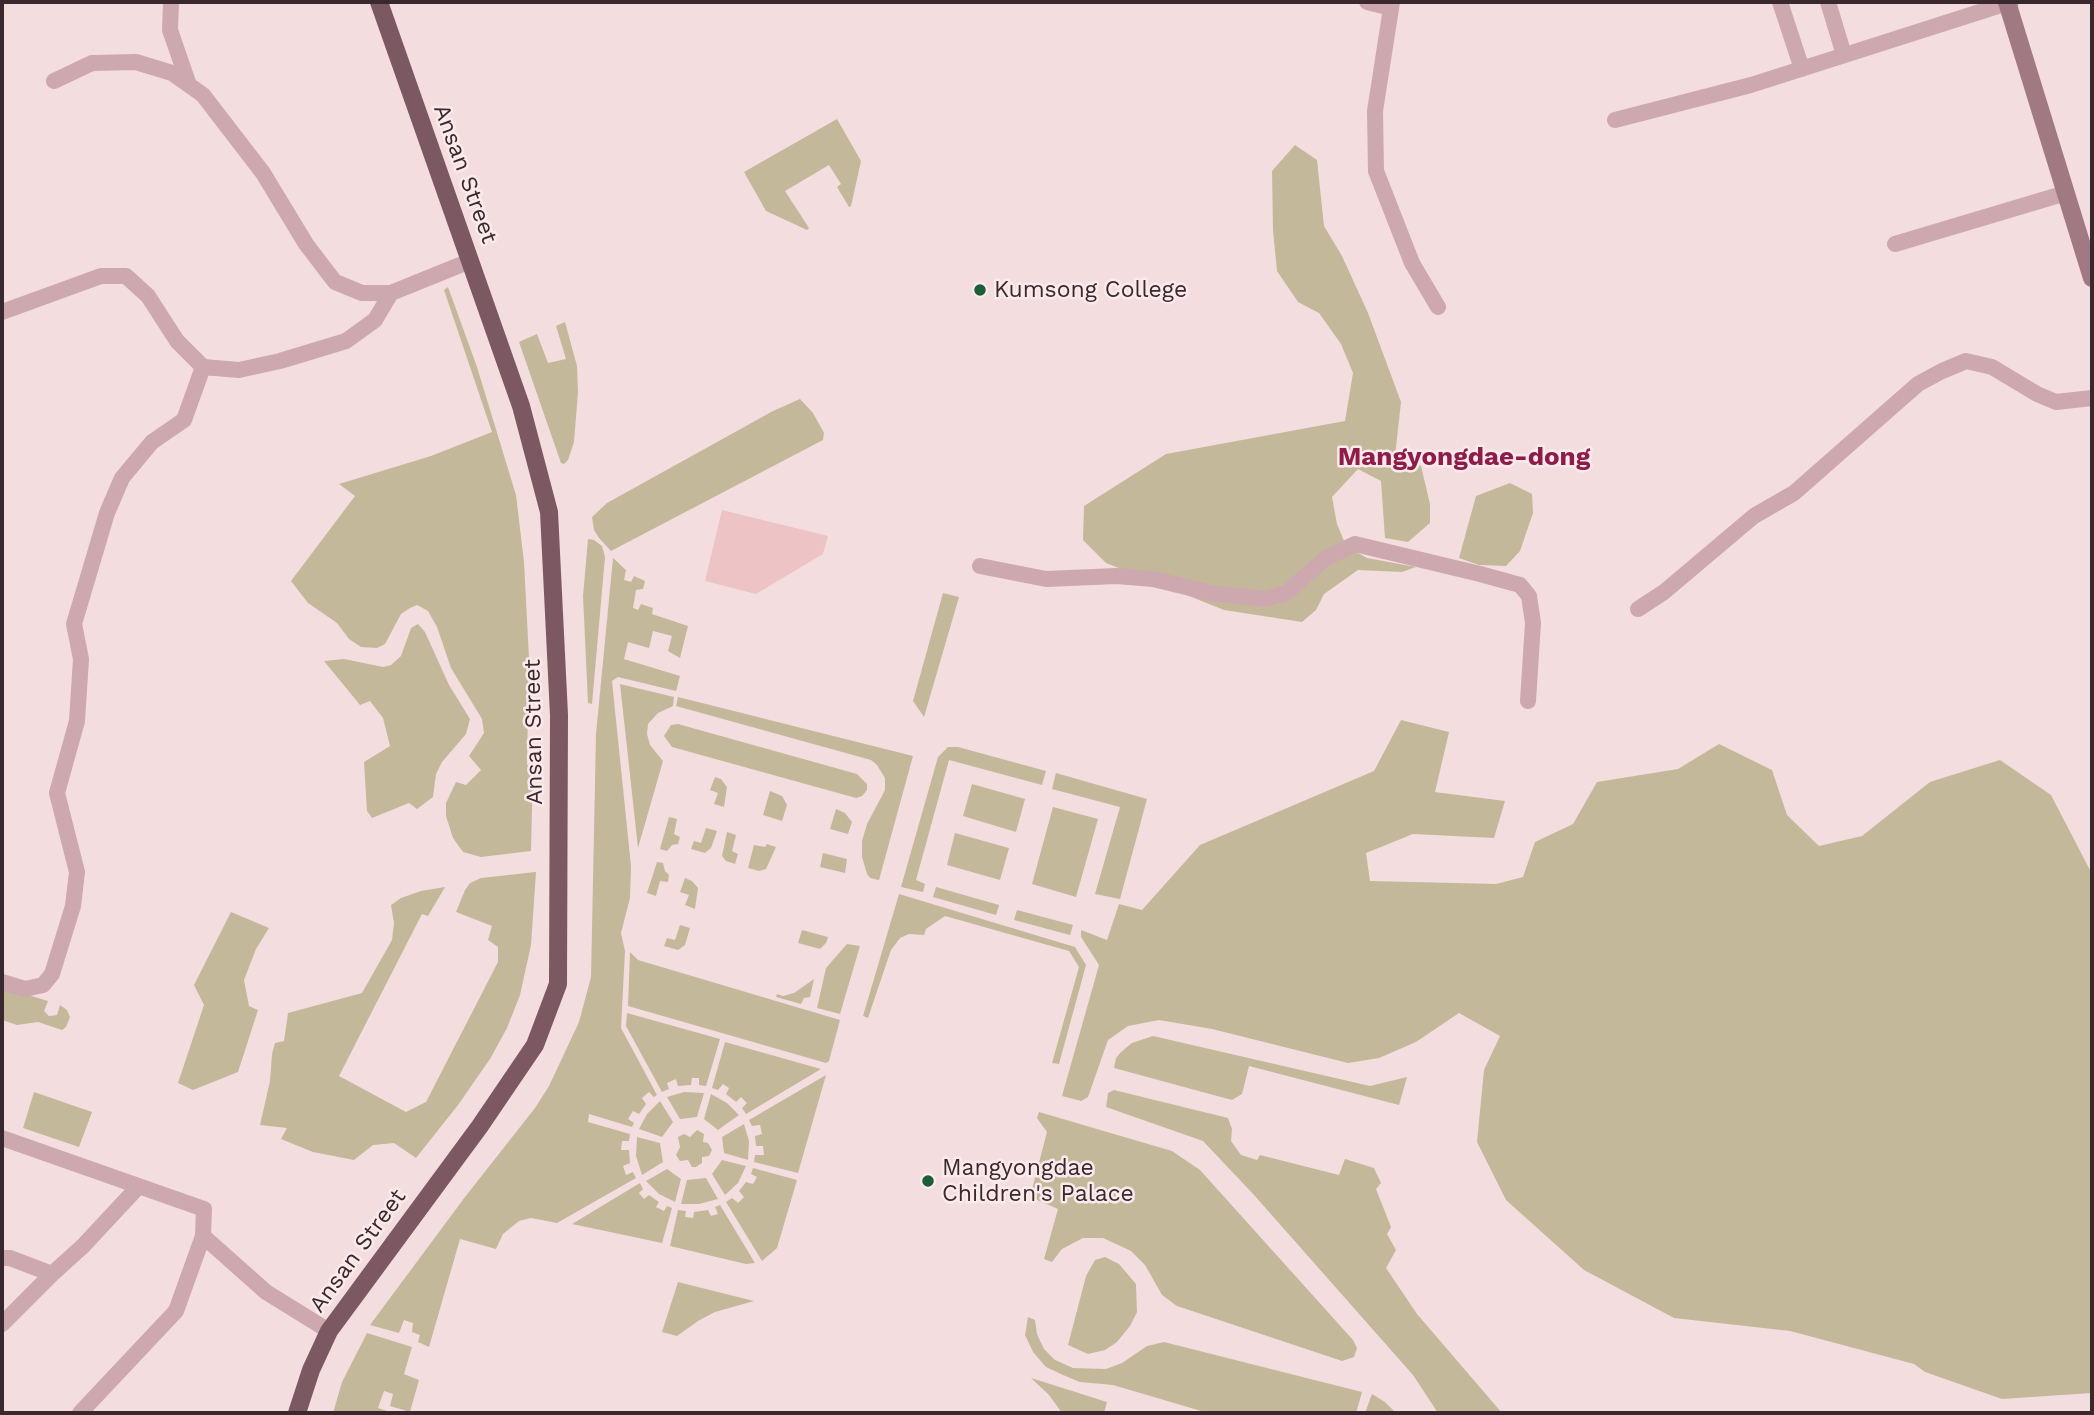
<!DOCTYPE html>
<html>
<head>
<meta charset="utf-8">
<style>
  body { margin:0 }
  #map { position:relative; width:2094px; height:1415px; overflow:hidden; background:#f4dddf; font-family:"Work Sans",sans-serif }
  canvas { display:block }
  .frame { position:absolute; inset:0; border:4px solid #39282e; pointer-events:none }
</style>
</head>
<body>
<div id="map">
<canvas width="2094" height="1415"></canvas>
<div class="frame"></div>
</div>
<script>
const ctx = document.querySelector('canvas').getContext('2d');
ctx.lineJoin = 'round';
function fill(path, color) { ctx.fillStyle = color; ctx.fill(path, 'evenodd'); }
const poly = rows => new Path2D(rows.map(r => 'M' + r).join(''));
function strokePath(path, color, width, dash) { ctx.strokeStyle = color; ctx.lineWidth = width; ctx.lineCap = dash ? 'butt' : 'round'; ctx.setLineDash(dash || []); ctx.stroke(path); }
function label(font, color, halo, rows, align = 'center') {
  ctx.font = font + ' "Work Sans",sans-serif'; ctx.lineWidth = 5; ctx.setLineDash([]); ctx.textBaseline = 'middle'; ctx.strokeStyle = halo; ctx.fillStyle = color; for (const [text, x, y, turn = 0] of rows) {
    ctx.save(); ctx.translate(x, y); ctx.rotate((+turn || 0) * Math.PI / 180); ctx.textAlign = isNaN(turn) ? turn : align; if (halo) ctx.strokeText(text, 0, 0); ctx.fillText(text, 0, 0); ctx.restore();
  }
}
fill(poly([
  [837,119,861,161,851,206,849,207,837,187,841,184,829,165,785,191,809,228,807,230,766,211,744,172],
  [1295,145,1317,160,1324,226,1342,256,1368,313,1401,402,1395,456,1421,466,1430,504,1430,523,1408,542,1385,538,1381,481,1358,469,1332,497,1337,524,1346,546,1367,558,1416,567,1402,572,1358,570,1324,594,1316,610,1302,622,1224,610,1106,563,1083,540,1084,506,1166,454,1345,421,1353,373,1341,344,1319,313,1298,302,1277,271,1273,230,1272,171],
  [448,287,477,367,516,495,524,562,529,658,527,765,533,765,531,851,481,857,463,852,453,838,446,816,446,803,456,782,466,785,481,770,469,756,484,733,482,719,451,668,437,627,428,611,417,605,410,608,401,614,385,644,377,648,361,647,349,639,337,623,308,603,291,581,355,496,339,484,431,456,492,432,444,290],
  [565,322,577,366,578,392,574,442,568,460,564,464,561,463,519,342,537,334,548,363,566,359,556,326],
  [800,399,813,413,824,433,823,440,611,551,599,538,594,530,592,517,607,503,773,411],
  [1510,483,1532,494,1533,513,1520,551,1506,566,1479,565,1459,558,1476,496],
  [588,539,594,540,602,546,605,557,592,704,588,703,583,596],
  [613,558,626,570,624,580,631,582,634,576,645,581,643,589,636,590,633,608,638,610,641,604,653,608,652,614,688,626,680,658,668,651,672,636,653,631,649,648,628,642,624,659,680,676,676,691,618,677,612,681,631,866,630,898,621,933,625,951,621,1028,657,1095,654,1097,649,1092,642,1098,646,1104,639,1114,633,1111,628,1119,634,1123,632,1127,589,1114,588,1122,630,1134,629,1141,622,1141,621,1150,629,1150,630,1163,623,1166,626,1175,633,1172,636,1178,557,1223,531,1218,519,1221,503,1234,496,1249,460,1239,429,1347,418,1342,420,1335,412,1332,413,1323,404,1320,399,1333,370,1325,465,1197,535,1108,549,1086,579,1022,591,977,596,734],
  [943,593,959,597,924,717,913,701],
  [418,624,425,632,449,685,470,719,466,734,442,762,436,774,433,797,417,809,409,803,372,818,367,811,364,762,390,746,383,718,370,701,360,705,324,661,344,659,383,667,391,665,401,656,411,628],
  [620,684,674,697,673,706,658,713,648,724,647,734,650,745,663,761,638,848],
  [678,697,913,756,879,880,870,878,867,874,862,857,862,841,867,824,885,790,885,778,877,765,871,760,676,706],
  [1401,720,1449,732,1435,792,1505,801,1494,838,1413,834,1366,853,1370,881,1496,884,1523,877,1535,842,1573,824,1597,782,1678,769,1719,744,1772,770,1787,815,1819,846,1862,836,1930,782,2000,760,2051,795,2092,874,2092,1393,2002,1399,1925,1372,1914,1364,1790,1331,1674,1318,1584,1270,1506,1200,1477,1142,1484,1070,1500,1036,1459,1013,1416,1042,1379,1058,1348,1063,1212,1029,1159,1020,1128,1026,1108,1040,1088,1097,1081,1101,1062,1096,1099,965,1081,937,1081,930,1107,940,1119,904,1142,910,1200,845,1374,771],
  [678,724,857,774,867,784,867,790,862,796,856,798,672,747,664,736,671,725],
  [948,747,958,747,1046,771,1042,785,949,760,916,880,925,884,923,892,901,887,938,757],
  [1056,773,1147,799,1120,899,1095,894,1120,807,1052,789],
  [715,777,721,779,727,787,724,807,714,804,718,793,710,790],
  [972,784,1025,799,1016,832,963,816],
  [770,791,782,796,787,805,782,821,763,815],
  [1053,807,1098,819,1076,897,1032,884],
  [836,809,845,813,852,822,848,834,830,829],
  [669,817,677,819,674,834,680,837,678,844,672,845,667,851,660,849],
  [706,828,717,831,711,848,705,853,691,849,694,841,701,843],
  [727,832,736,835,732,851,738,854,735,864,726,861,722,856],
  [955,833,1009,848,1000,880,947,865],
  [767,844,776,847,766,869,759,871,748,868,754,845,765,847],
  [823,853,847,859,845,873,820,867],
  [657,862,663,863,665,871,669,875,668,882,660,881,656,896,647,893],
  [536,872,531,945,520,995,507,1028,490,1059,458,1105,416,1158,394,1143,373,1145,354,1160,313,1152,281,1139,287,1128,260,1125,270,1081,272,1054,275,1043,284,1041,288,1013,362,993,392,940,394,923,391,905,401,898,421,891,445,887,428,916,422,914,339,1076,406,1112,426,1102,498,962,498,947,488,940,492,926,456,912,465,890,470,883,481,878],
  [685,878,692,881,698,888,695,909,685,905,689,895,680,892],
  [936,887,999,905,996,915,933,897],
  [899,894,1075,947,1086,965,1059,1064,1052,1063,1079,967,1069,951,945,916,926,929,924,935,909,934,900,938,891,950,868,1018,863,1016],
  [1017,910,1073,925,1070,935,1014,920],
  [231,912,269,928,256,949,244,980,249,1006,258,1010,238,1072,193,1090,178,1083,204,1005,194,985],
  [680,925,690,928,685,945,678,950,664,946,667,938,675,940],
  [802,930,828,937,826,943,820,949,798,943],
  [847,944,860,946,840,1014,817,1008,826,968],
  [630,952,638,960,840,1020,829,1061,826,1063,628,1006],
  [814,979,810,997,804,998,801,1004,776,997,777,994,783,996,794,993],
  [2,987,48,1001,44,1011,49,1016,57,1015,60,1005,67,1010,70,1017,66,1027,62,1030,38,1022,17,1025,2,1020],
  [627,1013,720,1039,706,1086,699,1085,699,1078,692,1078,691,1085,678,1086,676,1079,667,1083,669,1089,662,1092,626,1026],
  [1153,1036,1370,1086,1407,1077,1399,1105,1249,1066,1242,1094,1232,1100,1114,1068,1116,1058,1121,1052,1132,1043],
  [725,1042,821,1069,746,1114,742,1108,747,1103,741,1097,736,1102,726,1094,729,1088,723,1084,718,1090,712,1088],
  [826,1075,798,1173,754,1162,755,1155,764,1155,763,1146,756,1146,755,1136,762,1134,760,1125,752,1126,749,1120],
  [1114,1090,1228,1118,1232,1129,1231,1141,1241,1155,1257,1160,1260,1155,1339,1175,1345,1159,1374,1168,1381,1183,1376,1189,1391,1227,1387,1234,1396,1250,1386,1268,1417,1314,1502,1413,1438,1413,1413,1375,1254,1195,1203,1141,1106,1107,1108,1093],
  [34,1092,92,1112,79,1147,23,1128],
  [684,1092,704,1093,697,1117,680,1119,667,1097],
  [711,1094,727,1103,739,1115,718,1130,704,1119],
  [660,1101,673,1122,662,1137,639,1129,647,1114],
  [1039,1112,1172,1151,1200,1170,1353,1340,1357,1348,1354,1357,1342,1361,1177,1306,1162,1295,1145,1265,1131,1251,1103,1238,1083,1238,1062,1249,1052,1262,1044,1259,1058,1209,1030,1197,1047,1132,1037,1118],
  [744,1124,749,1141,748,1160,724,1153,722,1137],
  [697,1130,704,1134,703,1142,708,1143,712,1150,709,1156,702,1157,702,1163,696,1167,692,1167,688,1160,680,1161,676,1155,680,1147,678,1137,684,1134,690,1137],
  [637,1137,660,1143,663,1162,642,1175,636,1156],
  [722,1160,746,1166,738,1183,725,1195,712,1174],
  [753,1168,797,1180,777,1248,762,1261,726,1202,732,1198,738,1203,744,1197,739,1191,746,1182,753,1184,757,1177,751,1174],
  [667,1169,681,1179,675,1202,659,1194,646,1181],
  [706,1178,718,1199,699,1204,681,1204,687,1180],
  [640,1183,643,1189,639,1193,644,1199,649,1195,659,1202,656,1207,664,1211,667,1206,672,1208,662,1243,572,1224],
  [720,1205,755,1263,746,1264,670,1246,678,1210,686,1211,685,1217,693,1218,694,1212,708,1210,711,1216,718,1214,715,1207],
  [1105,1257,1119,1264,1136,1284,1137,1312,1130,1326,1117,1342,1105,1350,1088,1354,1068,1345,1086,1276,1095,1260],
  [678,1282,754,1301,715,1312,698,1321,677,1336,662,1332],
  [1028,1317,1035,1320,1037,1334,1044,1349,1055,1360,1073,1368,1106,1369,1122,1363,1147,1346,1164,1342,1362,1392,1356,1413,1208,1413,1113,1385,1080,1382,1063,1375,1046,1367,1033,1352,1025,1335],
  [367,1333,412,1347,404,1374,419,1380,410,1412,390,1406,393,1394,384,1391,378,1408,393,1413,333,1413,342,1382],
  [1031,1378,1107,1402,1104,1413,1062,1413,1049,1395],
  [1372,1394,1385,1402,1396,1413,1365,1413]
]), '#c4b89b');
fill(poly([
  [722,510,828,536,823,554,756,594,705,581]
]), '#edc3c6');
strokePath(poly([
  [171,2,170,30,189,85],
  [1367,2,1391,8],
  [1392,2,1375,111,1376,171,1412,263,1438,307],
  [1780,2,1802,69],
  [1828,2,1844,55],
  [54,81,92,63,136,62,172,73,203,95,263,173,306,244,335,282,362,293,391,293,470,261],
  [1615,120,1751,85,2011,2],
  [1895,244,2066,193],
  [2,312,101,276,126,276,148,296,177,341,203,367,239,370,280,361,346,341,375,320,391,293],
  [980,566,1046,579,1117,576,1153,579,1211,593,1265,599,1286,593,1326,558,1355,544,1480,574,1520,585,1529,596,1533,623,1528,701],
  [1638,609,1664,592,1754,516,1794,493,1918,384,1942,371,1966,361,1992,367,2037,394,2056,402,2092,398],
  [2,982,25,989,43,985,52,974,73,906,77,872,57,793,77,721,81,659,74,624,107,513,122,478,152,442,184,420,203,367],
  [2,1138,204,1209,203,1236,266,1292,329,1331],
  [2,1258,10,1258,52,1274,83,1246,138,1187],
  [2,1324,52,1274],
  [80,1413,176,1311,203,1236]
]), '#cda8ae', 16);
strokePath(poly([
  [2007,2,2092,278]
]), '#a17983', 18);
strokePath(poly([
  [297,1413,311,1370,329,1331,480,1126,535,1045,558,984,559,715,549,512,521,406,379,2]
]), '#7c5863', 18);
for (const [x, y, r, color] of [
  [980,290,7,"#1b5e38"],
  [928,1181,7,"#1b5e38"]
]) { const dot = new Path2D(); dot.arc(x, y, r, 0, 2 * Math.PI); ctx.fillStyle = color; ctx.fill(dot); strokePath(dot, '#fbeaeb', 2.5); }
label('23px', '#39282e', '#fbeaeb', [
  ["Ansan Street",465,174,70],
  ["Ansan Street",534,732,-91],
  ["Ansan Street",358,1251,-54]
]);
label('23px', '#39282e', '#fbeaeb', [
  ["Kumsong College",994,290],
  ["Mangyongdae",942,1168],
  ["Children's Palace",942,1194]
], 'left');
label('bold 26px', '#8e1c49', '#fbeaeb', [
  ["Mangyongdae-dong",1464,457]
]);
</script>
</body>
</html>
